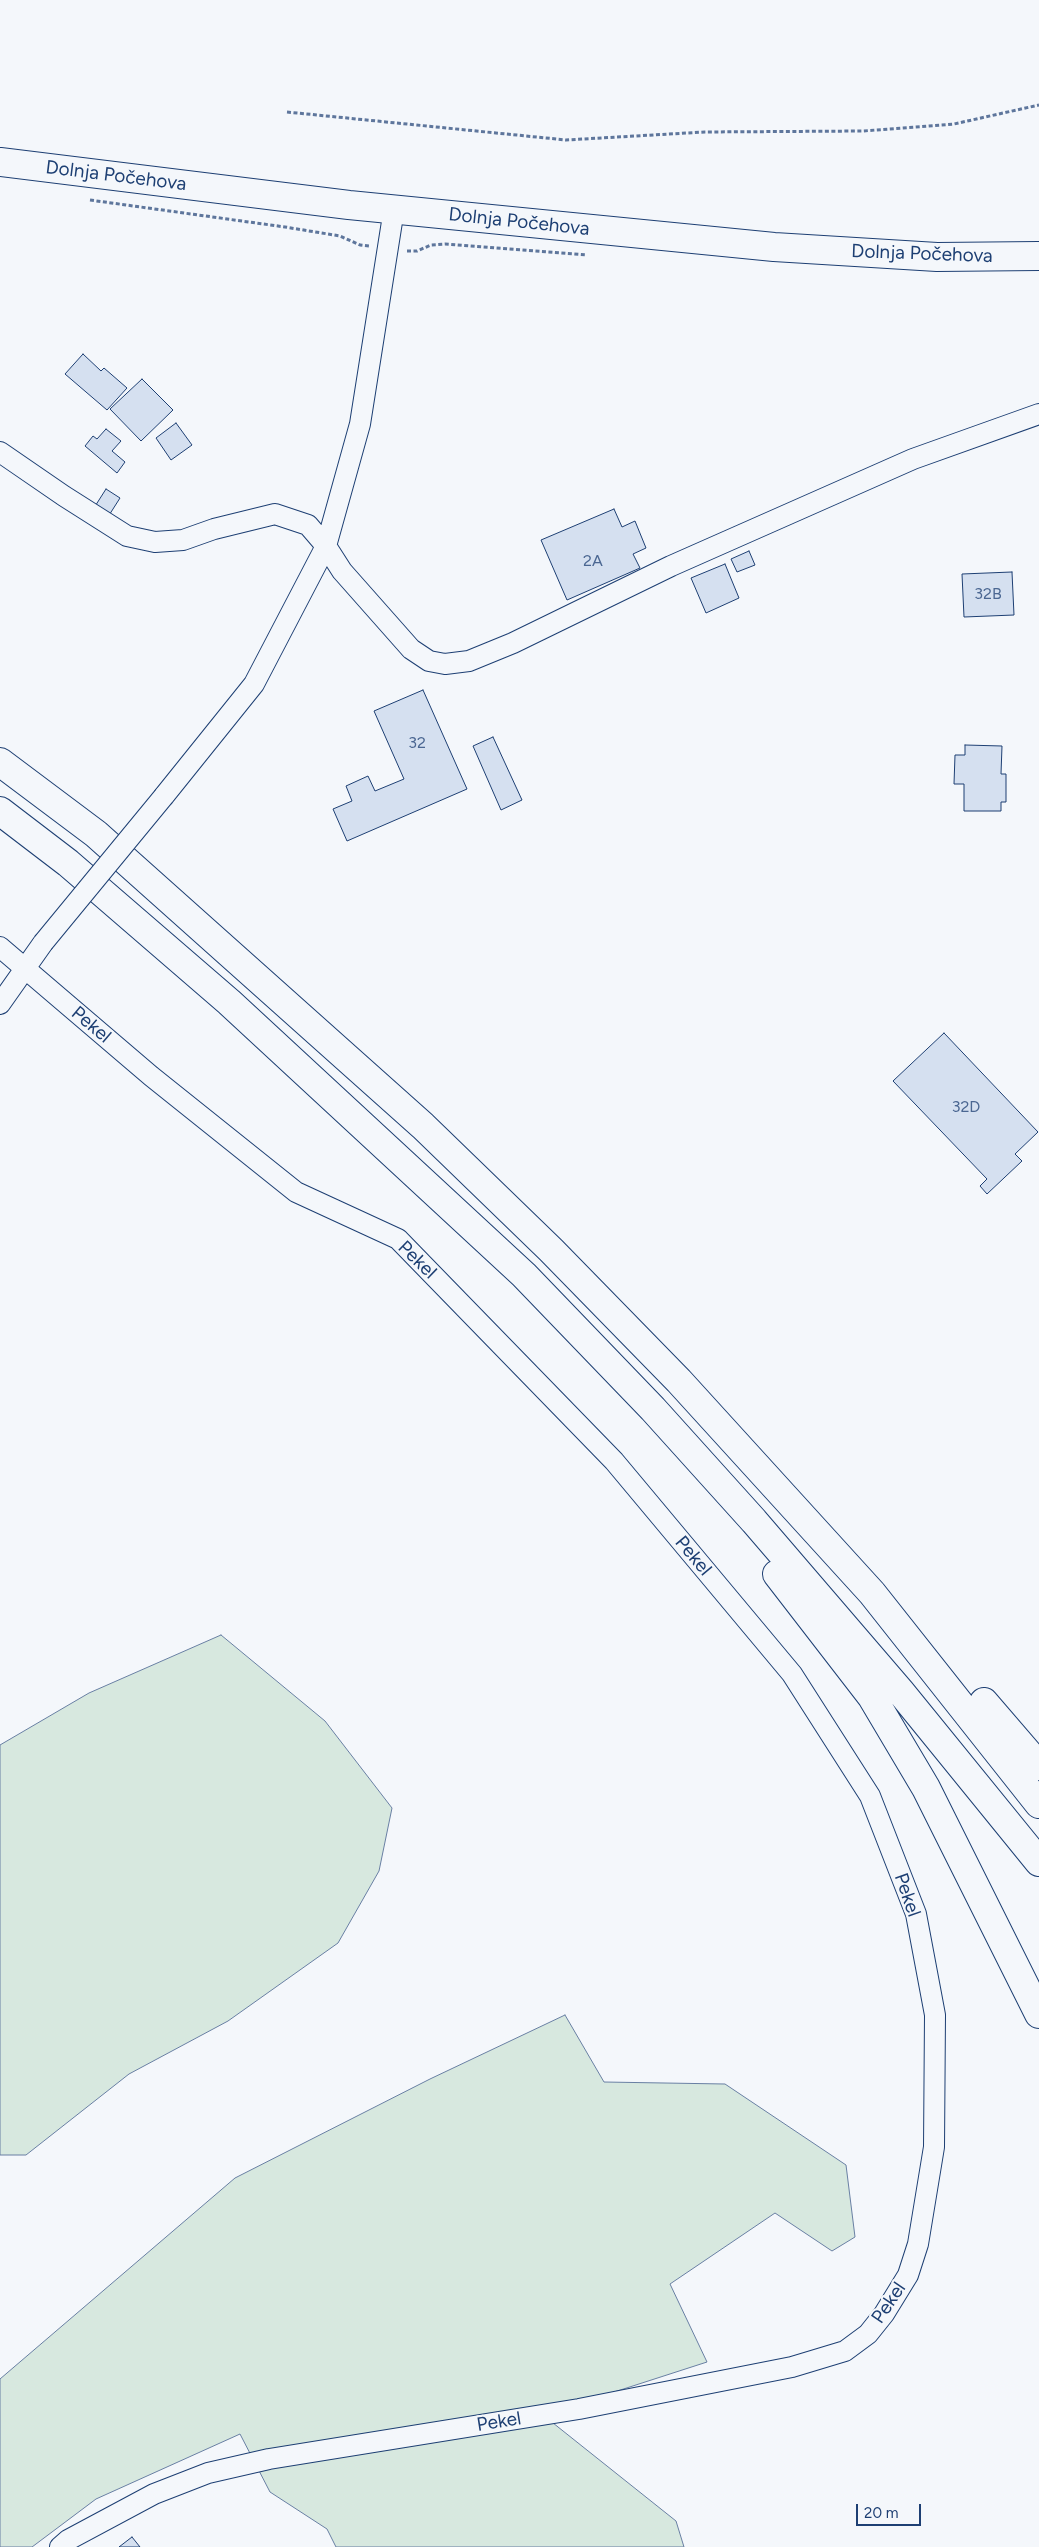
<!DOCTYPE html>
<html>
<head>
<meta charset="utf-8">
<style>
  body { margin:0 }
  #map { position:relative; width:1039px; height:2547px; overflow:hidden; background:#f4f7fb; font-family:Figtree,sans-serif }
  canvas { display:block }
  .scale { position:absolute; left:856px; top:2504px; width:65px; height:22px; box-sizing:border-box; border:2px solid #1d3f73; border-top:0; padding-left:6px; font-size:15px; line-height:18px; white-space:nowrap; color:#1d3f73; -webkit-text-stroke:4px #f4f7fb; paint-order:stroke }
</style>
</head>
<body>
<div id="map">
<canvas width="1039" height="2547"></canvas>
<div class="scale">20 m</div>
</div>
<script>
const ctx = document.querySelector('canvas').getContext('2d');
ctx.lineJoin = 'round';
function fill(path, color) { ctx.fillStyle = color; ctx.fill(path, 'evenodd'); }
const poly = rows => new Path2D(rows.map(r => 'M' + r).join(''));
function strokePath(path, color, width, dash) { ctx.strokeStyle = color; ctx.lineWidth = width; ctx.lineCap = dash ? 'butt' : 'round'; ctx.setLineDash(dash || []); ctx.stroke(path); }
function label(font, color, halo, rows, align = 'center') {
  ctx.font = font + ' Figtree,sans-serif'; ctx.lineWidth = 4; ctx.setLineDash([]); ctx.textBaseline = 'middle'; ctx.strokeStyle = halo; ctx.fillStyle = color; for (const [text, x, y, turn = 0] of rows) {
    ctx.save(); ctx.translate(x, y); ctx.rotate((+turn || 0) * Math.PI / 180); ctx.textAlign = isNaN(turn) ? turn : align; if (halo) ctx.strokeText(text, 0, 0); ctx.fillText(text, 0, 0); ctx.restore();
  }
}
const green = poly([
  [221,1635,325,1721,392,1808,379,1871,338,1943,228,2021,129,2074,26,2155,0,2155,0,1745,89,1693,221,1635],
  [565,2015,604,2082,725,2084,846,2165,855,2237,832,2251,775,2213,670,2284,707,2362,543,2415,676,2521,684,2547,336,2547,327,2529,270,2492,240,2434,96,2499,32,2547,0,2547,0,2379,235,2178,430,2079,565,2015]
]);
fill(green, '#d7e8df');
strokePath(green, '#687fa3', 1);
const building = poly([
  [83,354,101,371,104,368,127,388,107,410,65,374,83,354],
  [142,379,173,410,141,441,110,409,142,379],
  [176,423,192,445,171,460,156,438,176,423],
  [106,429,121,441,112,451,125,462,117,473,85,446,93,436,97,439,106,429],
  [106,489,120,498,106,520,92,511,106,489],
  [614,509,622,527,635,521,646,548,633,554,640,568,567,600,541,540,614,509],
  [749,551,755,565,737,572,731,559,749,551],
  [725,564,739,598,706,613,691,578,725,564],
  [1012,572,1014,615,964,617,962,574,1012,572],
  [423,690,467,789,347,841,333,809,352,801,346,786,368,776,375,791,404,779,374,711,423,690],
  [493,737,522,800,501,810,473,746,493,737],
  [965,745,1002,746,1001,774,1006,774,1006,802,1001,802,1001,811,964,811,964,784,954,784,955,755,965,755,965,745],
  [944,1033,1038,1132,1015,1154,1022,1161,987,1194,980,1186,987,1179,893,1081,944,1033],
  [132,2537,140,2547,119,2547,132,2537]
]);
fill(building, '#d5e0f0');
strokePath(building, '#1d3f73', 1);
const street = poly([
  [0,452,64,496,127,536,155,542,183,540,214,529,275,514,308,525,326,546,342,571,411,649,429,661,445,664,469,661,513,643,671,566,913,459,1039,414],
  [164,796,254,684,326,546,360,424,394,209],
  [0,947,151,1076,296,1192,398,1239,614,1461,792,1674,870,1796,916,1914,935,2015,934,2147,918,2244,908,2275,884,2314,868,2334,845,2351,792,2367,579,2409,269,2459,208,2473,154,2494,68,2540,60,2547],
  [0,1004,43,943]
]);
const secondary = poly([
  [0,162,349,205,774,247,937,257,1039,256]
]);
const highway = poly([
  [0,762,96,834,423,1126,551,1250,679,1381,872,1593,1039,1804],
  [0,811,68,863,229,1002,524,1275,653,1409,754,1521,900,1691,1039,1862],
  [777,1574,872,1697,926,1788,1039,2014],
  [984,1702,1039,1766]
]);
strokePath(street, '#1d3f73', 22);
strokePath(secondary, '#1d3f73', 30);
strokePath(highway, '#1d3f73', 30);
strokePath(poly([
  [287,112,566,140,705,132,863,131,954,124,1039,105],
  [90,200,285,227,340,236,360,245,369,246],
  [407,251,417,251,431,245,445,244,587,255]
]), '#5e769c', 3, [4, 2.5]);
strokePath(street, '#f4f7fb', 20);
strokePath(secondary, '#f4f7fb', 28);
strokePath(highway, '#f4f7fb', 28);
const streetBridge = poly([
  [43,943,164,796]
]);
strokePath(streetBridge, '#1d3f73', 22, []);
strokePath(streetBridge, '#f4f7fb', 20);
label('16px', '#4b6792', null, [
  ["2A",593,561],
  ["32B",988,594],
  ["32",417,743],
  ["32D",966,1107]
]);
label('19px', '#1d3f73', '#f4f7fb', [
  ["Dolnja Počehova",116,176,7],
  ["Dolnja Počehova",519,222,6],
  ["Dolnja Počehova",922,254,2],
  ["Pekel",91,1025,40],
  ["Pekel",417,1260,44],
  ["Pekel",693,1556,50],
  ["Pekel",907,1895,71],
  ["Pekel",889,2303,-56],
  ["Pekel",499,2422,-9]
]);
</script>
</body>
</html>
